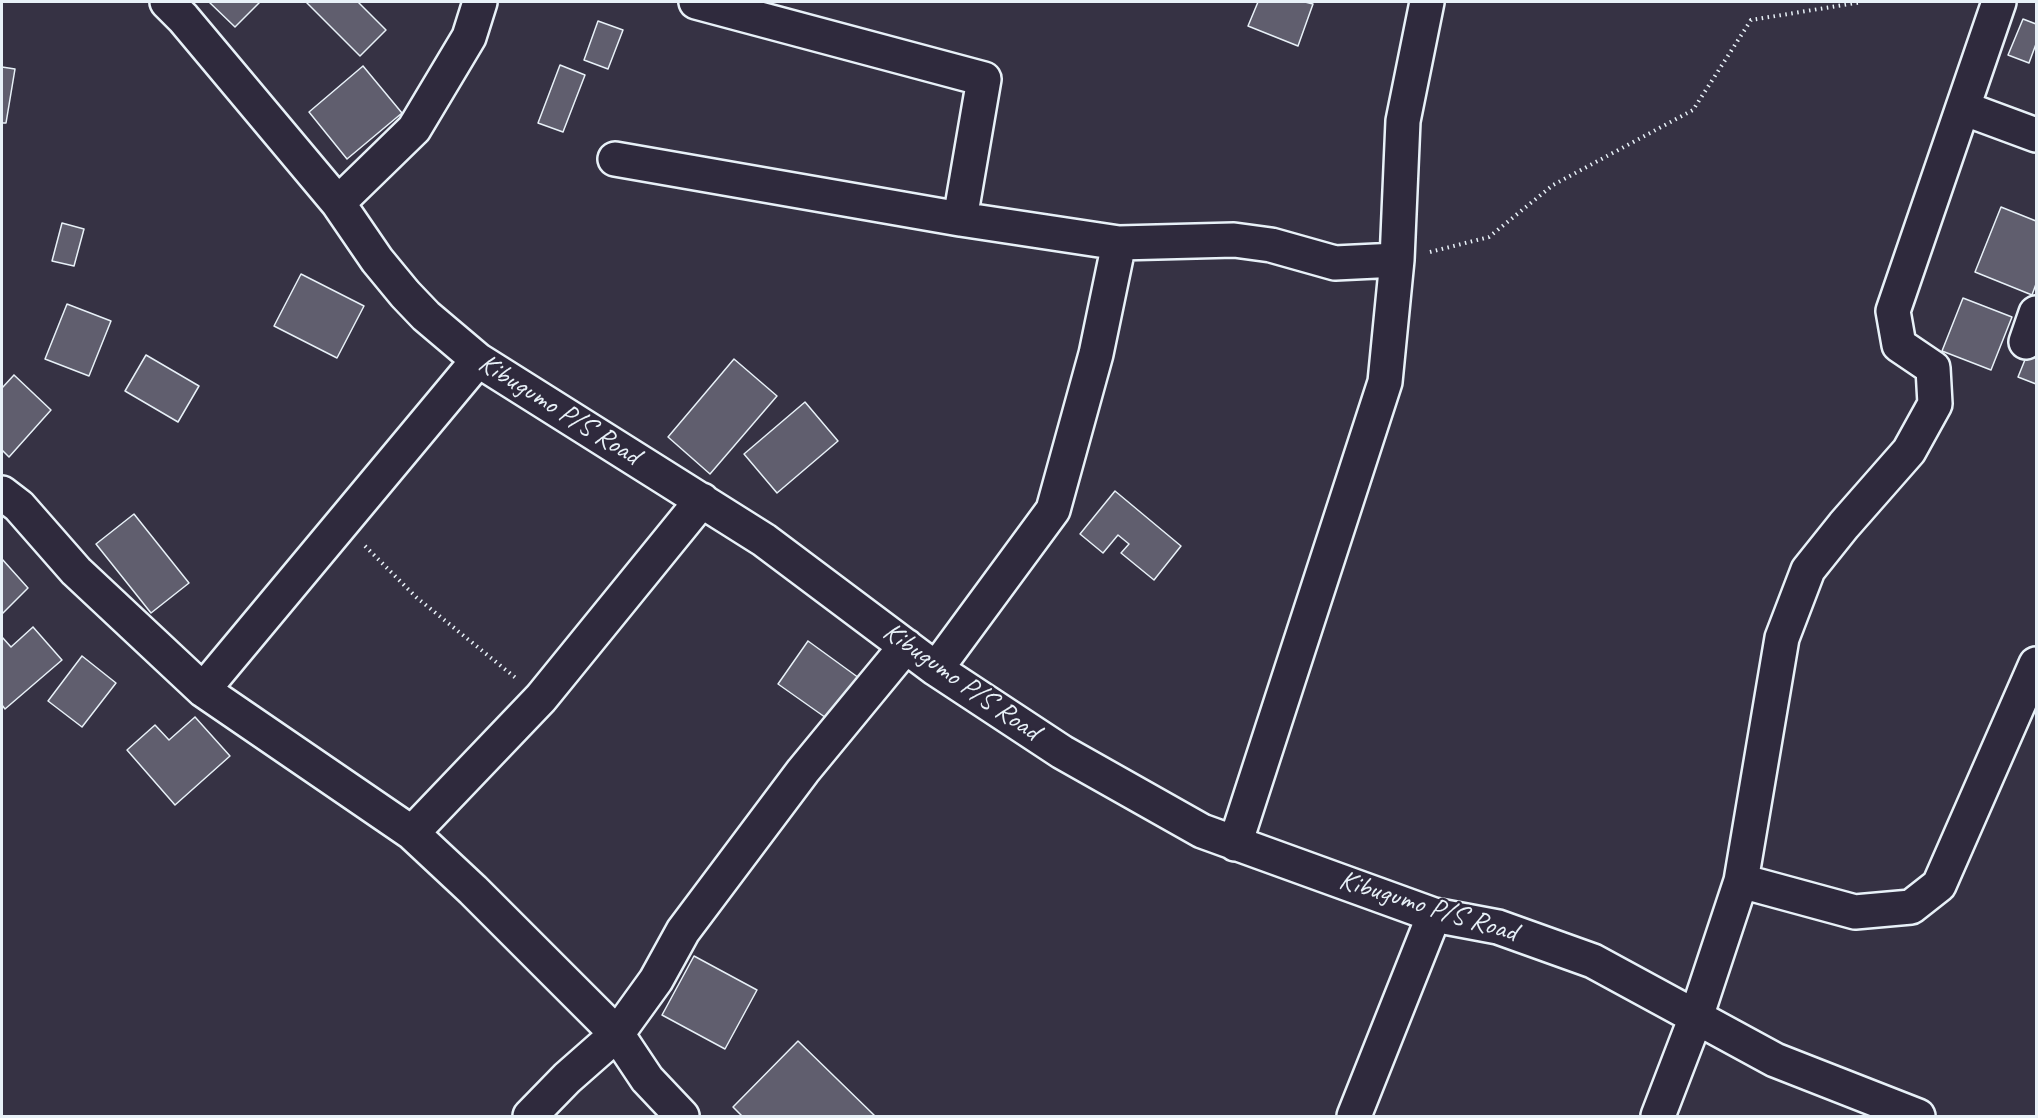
<!DOCTYPE html>
<html>
<head>
<meta charset="utf-8">
<style>
  body { margin:0 }
  #map { position:relative; width:2038px; height:1118px; overflow:hidden; background:#363244; font-family:Caveat,sans-serif }
  canvas { display:block }
  .frame { position:absolute; inset:0; border:3px solid #e8f1f8; pointer-events:none }
</style>
</head>
<body>
<div id="map">
<canvas width="2038" height="1118"></canvas>
<div class="frame"></div>
</div>
<script>
const ctx = document.querySelector('canvas').getContext('2d');
ctx.lineJoin = 'round';
function fill(path, color) { ctx.fillStyle = color; ctx.fill(path, 'evenodd'); }
const poly = rows => new Path2D(rows.map(r => 'M' + r).join(''));
function strokePath(path, color, width, dash) { ctx.strokeStyle = color; ctx.lineWidth = width; ctx.lineCap = dash ? 'butt' : 'round'; ctx.setLineDash(dash || []); ctx.stroke(path); }
function label(font, color, halo, rows, align = 'center') {
  ctx.font = font + ' Caveat,sans-serif'; ctx.lineWidth = 4.5; ctx.setLineDash([]); ctx.textBaseline = 'middle'; ctx.strokeStyle = halo; ctx.fillStyle = color; for (const [text, x, y, turn = 0] of rows) {
    ctx.save(); ctx.translate(x, y); ctx.rotate((+turn || 0) * Math.PI / 180); ctx.textAlign = isNaN(turn) ? turn : align; if (halo) ctx.strokeText(text, 0, 0); ctx.fillText(text, 0, 0); ctx.restore();
  }
}
const building = poly([
  [209,2,260,2,235,27,209,2],
  [306,2,358,2,386,30,360,56,306,2],
  [1258,2,1305,2,1313,4,1298,46,1248,26,1258,2],
  [2023,19,2036,24,2036,44,2029,63,2008,55,2023,19],
  [598,21,623,30,608,69,584,60,598,21],
  [560,65,585,75,563,132,538,123,560,65],
  [363,66,402,113,347,159,309,112,363,66],
  [2,67,15,69,6,123,2,123,2,67],
  [2001,207,2036,221,2036,284,2032,295,1975,272,2001,207],
  [62,223,84,229,74,266,52,261,62,223],
  [301,274,364,306,337,358,274,326,301,274],
  [1963,298,2012,317,1991,370,1942,351,1963,298],
  [67,304,111,321,89,376,45,359,67,304],
  [2035,335,2036,336,2036,384,2018,377,2035,335],
  [146,355,199,386,178,422,125,391,146,355],
  [734,359,777,396,710,474,668,437,734,359],
  [14,375,51,410,9,457,2,450,2,388,14,375],
  [805,402,838,441,777,493,744,454,805,402],
  [1115,491,1181,546,1154,580,1121,553,1129,544,1118,535,1103,553,1080,534,1115,491],
  [134,514,189,583,151,613,96,544,134,514],
  [2,559,28,588,2,614,2,559],
  [33,627,62,660,5,709,2,705,2,637,11,647,33,627],
  [808,641,859,678,829,720,778,684,808,641],
  [82,656,116,683,82,727,48,701,82,656],
  [195,717,230,756,175,805,127,750,155,725,169,740,195,717],
  [694,956,757,990,725,1049,662,1015,694,956],
  [798,1041,875,1116,742,1116,733,1107,798,1041]
]);
fill(building, '#605e6e');
strokePath(building, '#e8f1f8', 1.5);
const street = poly([
  [167,2,183,18,338,203,377,260,405,294,426,316,478,360,764,540,936,669,1062,752,1202,831,1434,915,1498,927,1593,961,1775,1060,1918,1116],
  [696,2,984,79,960,219],
  [1963,108,2036,135],
  [615,159,960,219,1119,243,1234,240,1271,245,1335,263,1397,260],
  [338,203,414,129,469,37,480,2],
  [2026,342,2036,313],
  [2,493,19,506,76,571,203,690,412,833,473,890,617,1034,647,1079,682,1116],
  [936,669,1053,510,1096,354,1119,243],
  [203,690,478,360],
  [412,833,541,698,702,500],
  [1235,844,1385,382,1397,260,1403,121,1427,2],
  [1741,881,1855,912,1911,907,1939,885,2036,664],
  [530,1116,567,1078,617,1034,656,980,683,931,803,771,906,646],
  [1354,1116,1434,915],
  [1658,1116,1696,1017,1741,881,1782,638,1808,570,1844,525,1909,451,1935,404,1933,368,1899,345,1893,311,1999,2]
]);
strokePath(street, '#e8f1f8', 38);
strokePath(poly([
  [1430,252,1489,237,1553,185,1693,110,1751,20,1862,2],
  [365,546,416,597,517,679]
]), '#e8f1f8', 4, [1.5, 4.5]);
strokePath(street, '#2f2a3d', 33);
label('28px', '#e8f1f8', '#2f2a3d', [
  ["Kibugumo P/S Road",559,410,32],
  ["Kibugumo P/S Road",961,682,35],
  ["Kibugumo P/S Road",1428,907,17]
]);
</script>
</body>
</html>
